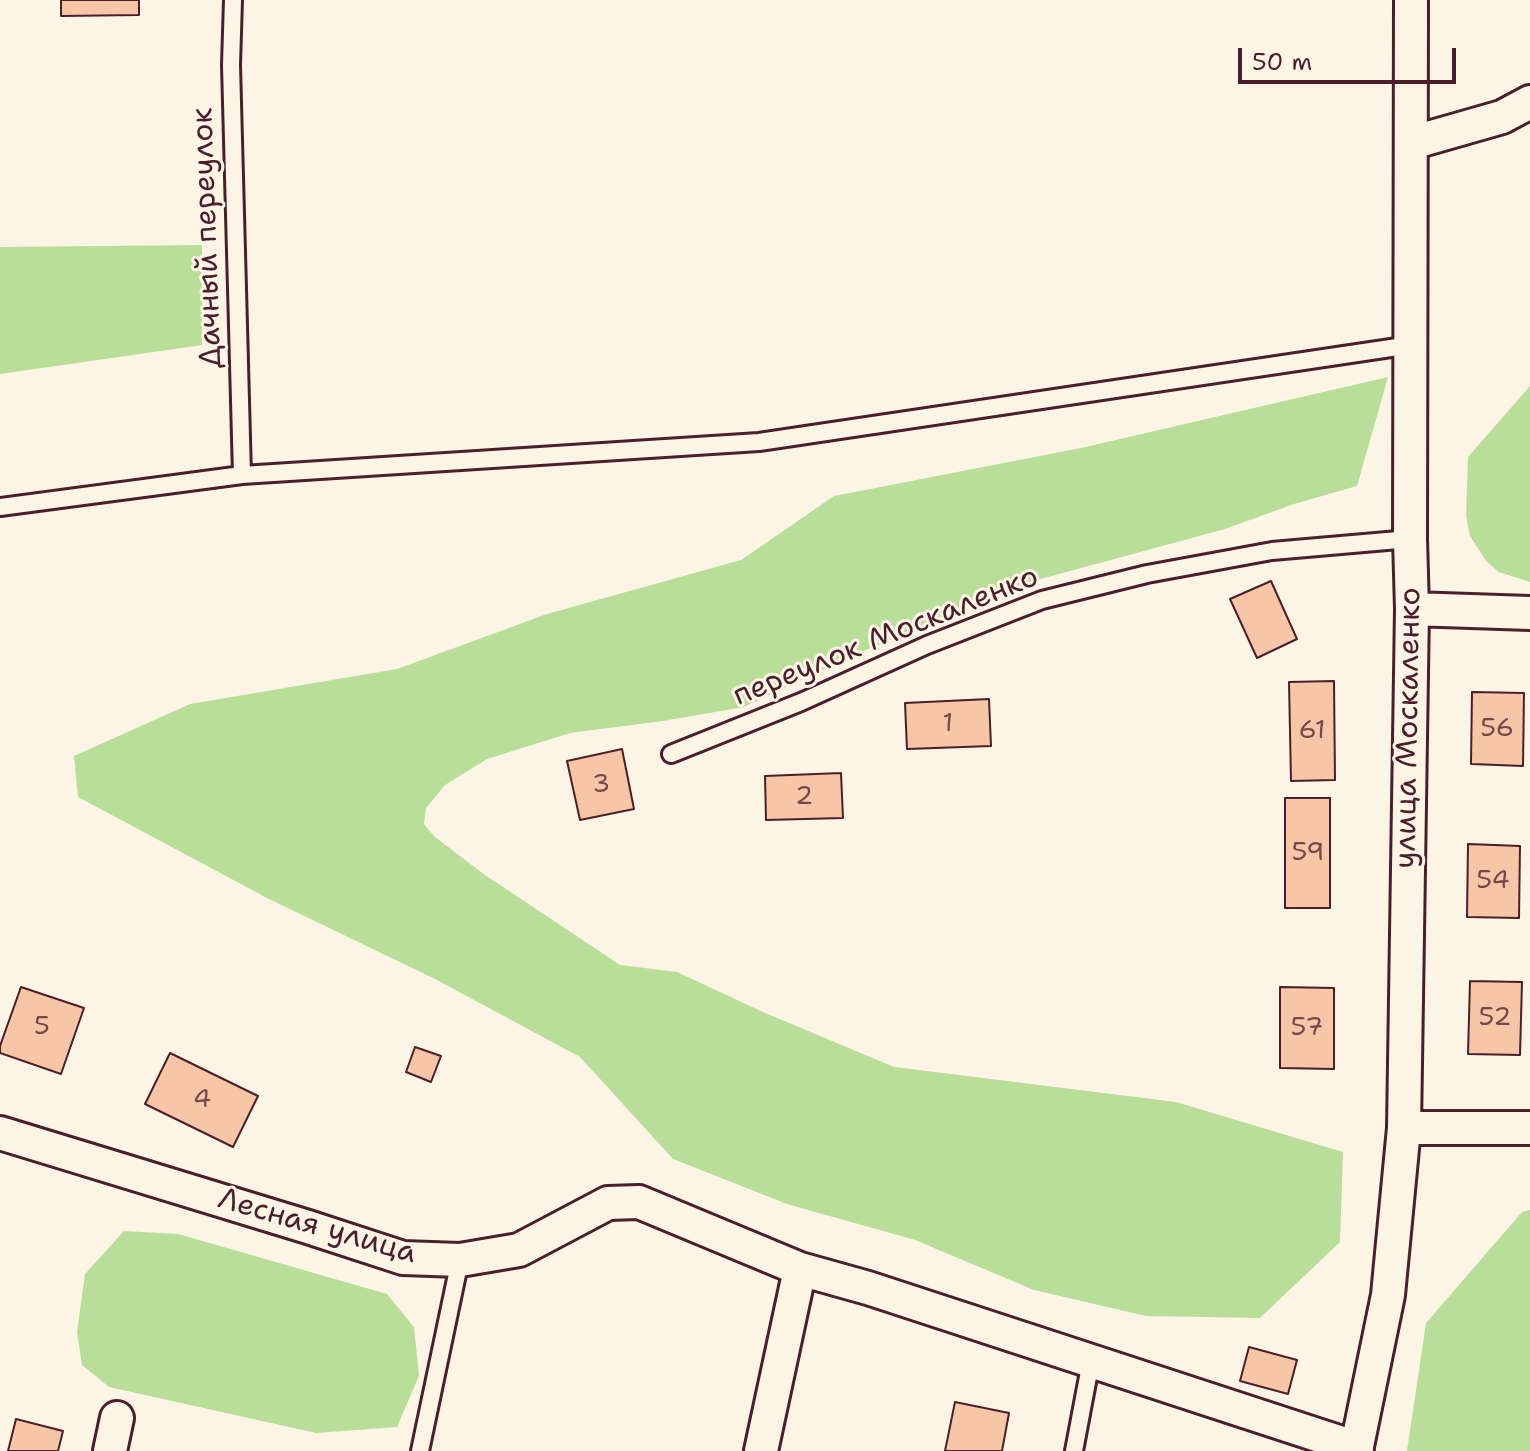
<!DOCTYPE html>
<html>
<head>
<meta charset="utf-8">
<style>
  body { margin:0 }
  #map { position:relative; width:1530px; height:1451px; overflow:hidden; background:#fcf5e5; font-family:"Shantell Sans",sans-serif }
  canvas { display:block }
  .scale { position:absolute; left:1238px; top:48px; width:218px; height:36px; box-sizing:border-box; border:4px solid #4a1f2b; border-top:0; padding-left:10px; font-size:24px; line-height:28px; white-space:nowrap; color:#4a1f2b; -webkit-text-stroke:6px #fcf5e5; paint-order:stroke }
</style>
</head>
<body>
<div id="map">
<canvas width="1530" height="1451"></canvas>
<div class="scale">50 m</div>
</div>
<script>
const ctx = document.querySelector('canvas').getContext('2d');
ctx.lineJoin = 'round';
function fill(path, color) { ctx.fillStyle = color; ctx.fill(path, 'evenodd'); }
const poly = rows => new Path2D(rows.map(r => 'M' + r).join(''));
function strokePath(path, color, width, dash) { ctx.strokeStyle = color; ctx.lineWidth = width; ctx.lineCap = dash ? 'butt' : 'round'; ctx.setLineDash(dash || []); ctx.stroke(path); }
function label(font, color, halo, rows, align = 'center') {
  ctx.font = font + ' "Shantell Sans",sans-serif'; ctx.lineWidth = 6; ctx.setLineDash([]); ctx.textBaseline = 'middle'; ctx.strokeStyle = halo; ctx.fillStyle = color; for (const [text, x, y, turn = 0] of rows) {
    ctx.save(); ctx.translate(x, y); ctx.rotate((+turn || 0) * Math.PI / 180); ctx.textAlign = isNaN(turn) ? turn : align; if (halo) ctx.strokeText(text, 0, 0); ctx.fillText(text, 0, 0); ctx.restore();
  }
}
fill(poly([
  [202,245,202,345,0,374,0,247],
  [1388,377,1357,486,1294,504,1225,529,1037,580,856,654,744,707,663,721,570,733,487,759,445,785,426,808,424,824,435,837,485,875,620,965,677,972,763,1012,894,1067,1176,1102,1343,1152,1340,1242,1260,1318,1146,1316,1034,1290,915,1240,787,1204,673,1159,580,1057,435,979,269,899,78,797,74,756,190,704,397,669,547,614,741,560,834,496,1081,448],
  [1530,386,1530,582,1499,572,1486,561,1470,536,1466,516,1468,457],
  [1530,1210,1530,1451,1407,1451,1426,1323,1522,1212],
  [124,1231,178,1234,387,1294,414,1327,419,1376,397,1427,316,1433,109,1387,82,1365,77,1332,85,1274]
]), '#b9de99');
const building = poly([
  [61,0,139,0,139,15,61,16,61,0],
  [1271,581,1297,639,1257,658,1230,599,1271,581],
  [1334,681,1335,780,1291,781,1289,682,1334,681],
  [1472,692,1524,693,1523,766,1471,764,1472,692],
  [989,699,991,746,907,749,905,703,989,699],
  [622,749,634,809,580,820,567,761,622,749],
  [841,773,843,818,766,820,765,776,841,773],
  [1285,798,1330,798,1330,908,1285,908,1285,798],
  [1468,844,1520,846,1519,918,1467,917,1468,844],
  [1470,981,1522,982,1520,1055,1468,1054,1470,981],
  [21,987,84,1008,61,1074,0,1053,0,1046,21,987],
  [1280,987,1334,988,1334,1069,1280,1068,1280,987],
  [415,1047,441,1056,431,1082,406,1072,415,1047],
  [170,1053,258,1096,233,1147,145,1104,170,1053],
  [1249,1347,1297,1360,1288,1394,1240,1381,1249,1347],
  [955,1402,1009,1413,1002,1451,945,1451,955,1402],
  [16,1419,63,1431,58,1451,8,1451,16,1419]
]);
fill(building, '#f7c6a7');
strokePath(building, '#4a1f2b', 2);
const lane = poly([
  [233,0,231,65,242,475],
  [0,507,242,475,759,442,1411,345],
  [671,754,801,702,927,645,1042,600,1147,574,1272,551,1410,539],
  [420,1451,460,1260],
  [1074,1451,1091,1361]
]);
const street = poly([
  [1411,143,1502,117,1530,102],
  [1412,609,1530,613],
  [1404,1128,1530,1128],
  [0,1133,308,1227,403,1258,460,1260,519,1250,608,1203,639,1202,800,1269,868,1288,1357,1448],
  [110,1451,117,1418],
  [761,1451,800,1269],
  [1356,1451,1388,1295,1404,1128,1412,609,1410,539,1411,0]
]);
strokePath(lane, '#4a1f2b', 22);
strokePath(street, '#4a1f2b', 38);
strokePath(lane, '#fcf5e5', 16);
strokePath(street, '#fcf5e5', 32);
label('26px', '#75494a', null, [
  ["1",948,724],
  ["56",1497,729],
  ["61",1312,731],
  ["3",601,785],
  ["2",804,797],
  ["59",1308,853],
  ["54",1493,881],
  ["52",1495,1018],
  ["5",42,1027],
  ["57",1307,1028],
  ["4",202,1100]
]);
label('30px', '#4a1f2b', '#fcf5e5', [
  ["Дачный переулок",208,238,-92],
  ["переулок Москаленко",886,637,-22],
  ["улица Москаленко",1409,728,-89],
  ["Лесная улица",317,1227,16]
]);
</script>
</body>
</html>
